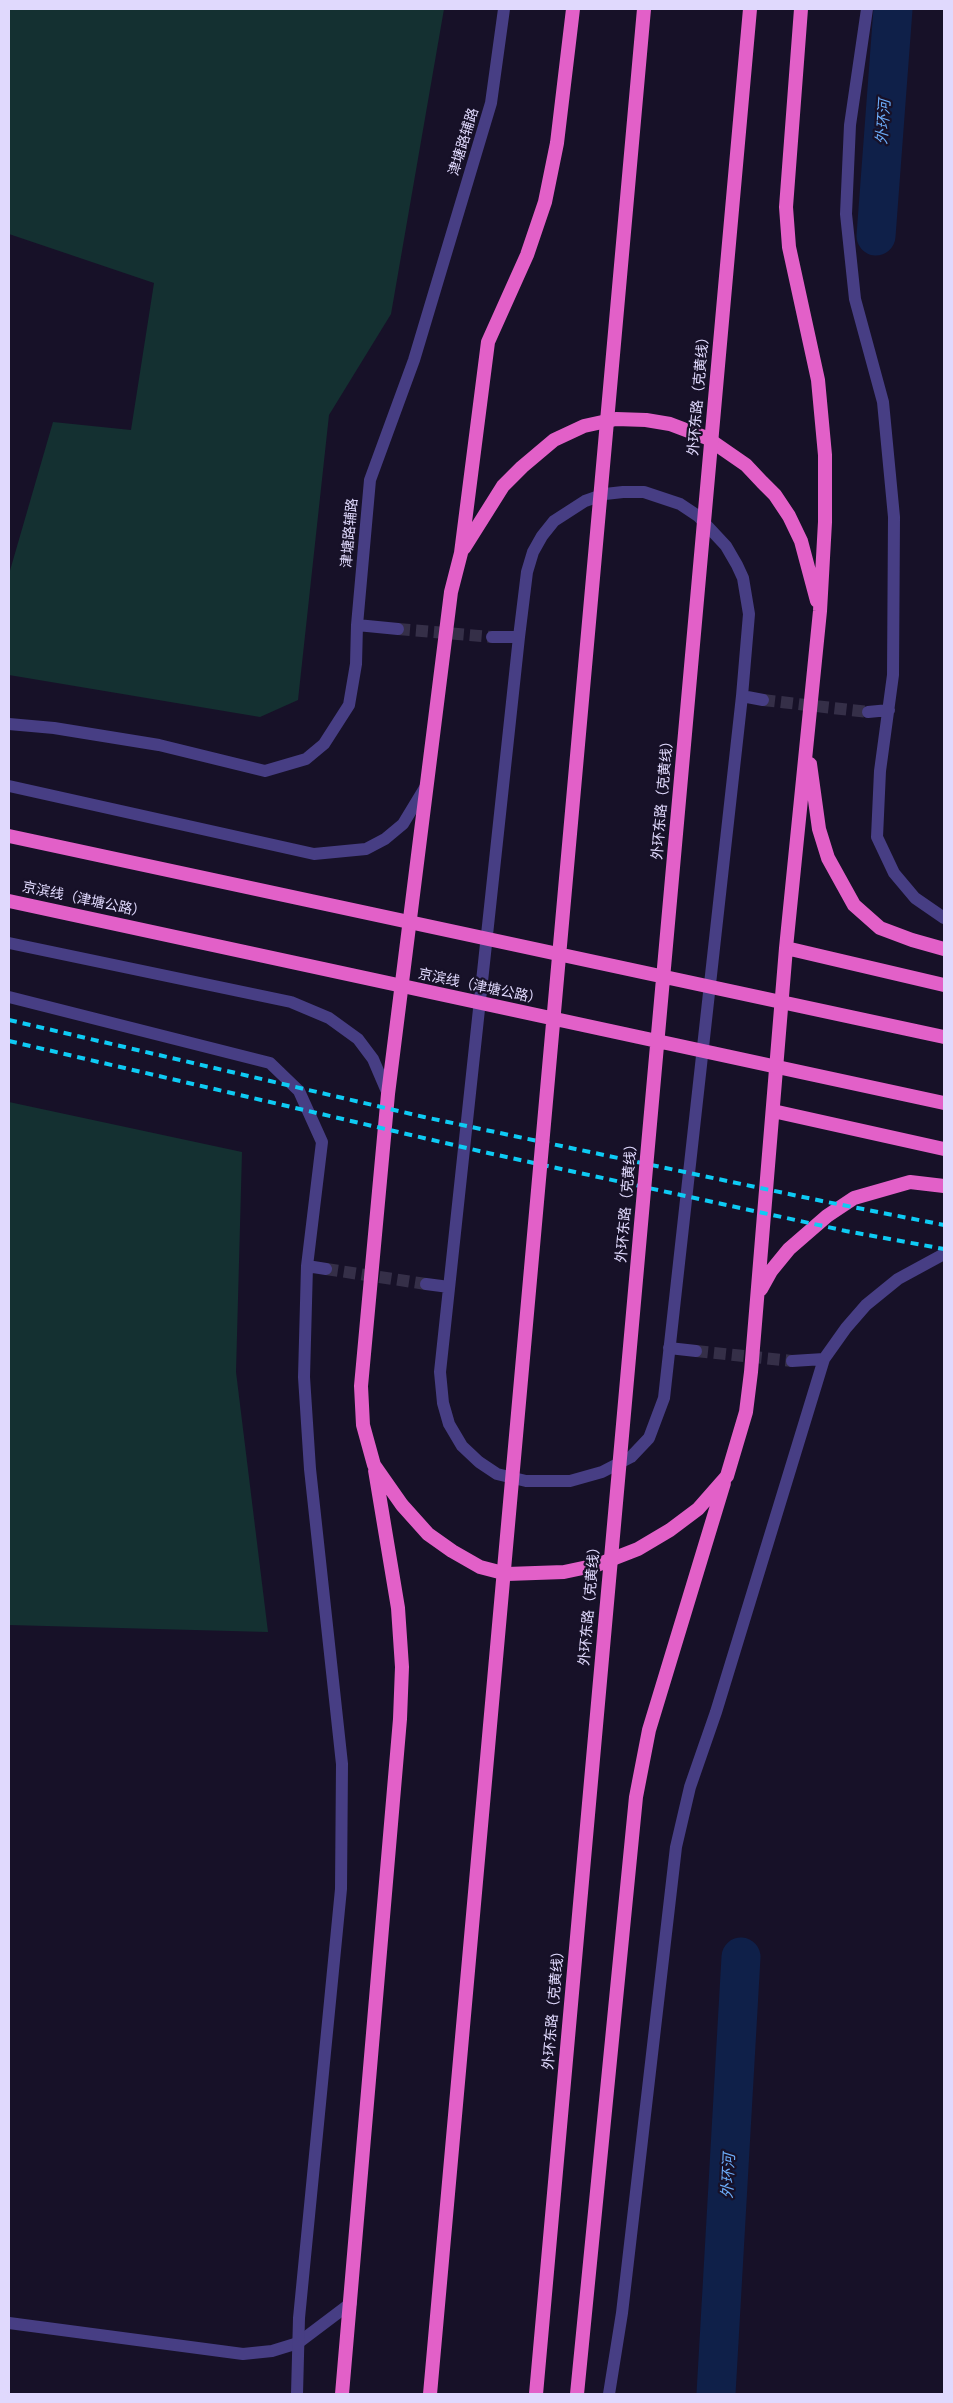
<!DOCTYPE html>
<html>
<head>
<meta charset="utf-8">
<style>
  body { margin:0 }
  #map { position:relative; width:953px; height:2403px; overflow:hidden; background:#171128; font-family:Manrope,sans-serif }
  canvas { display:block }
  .frame { position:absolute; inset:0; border:10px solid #e0d9fd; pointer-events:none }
</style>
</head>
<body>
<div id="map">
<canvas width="953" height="2403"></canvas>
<div class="frame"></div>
</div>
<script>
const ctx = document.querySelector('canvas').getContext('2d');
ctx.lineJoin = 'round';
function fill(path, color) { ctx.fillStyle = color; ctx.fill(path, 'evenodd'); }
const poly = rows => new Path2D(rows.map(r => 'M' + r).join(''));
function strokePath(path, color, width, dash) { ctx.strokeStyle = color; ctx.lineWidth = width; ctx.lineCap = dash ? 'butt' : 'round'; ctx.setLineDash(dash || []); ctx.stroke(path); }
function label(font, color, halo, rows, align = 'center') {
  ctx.font = font + ' Manrope,"Noto Sans SC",sans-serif'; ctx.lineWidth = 4.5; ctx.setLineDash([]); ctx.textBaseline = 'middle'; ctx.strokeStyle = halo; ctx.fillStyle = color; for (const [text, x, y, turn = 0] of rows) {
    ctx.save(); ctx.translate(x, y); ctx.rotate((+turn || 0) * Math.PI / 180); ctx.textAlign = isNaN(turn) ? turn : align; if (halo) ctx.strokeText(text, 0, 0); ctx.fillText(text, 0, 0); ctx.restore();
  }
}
fill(poly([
  [9,9,444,9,391,314,329,415,298,700,260,717,9,675,9,574,53,422,131,430,154,283,9,234],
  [9,1102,242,1152,236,1372,268,1632,9,1625]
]), '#143031');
strokePath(poly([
  [876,236,893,9],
  [716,2394,741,1957]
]), '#0f2049', 39);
strokePath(poly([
  [398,629,492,637],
  [763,700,868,712],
  [326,1269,426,1284],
  [696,1351,792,1361]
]), '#352f48', 12, [12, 6]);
strokePath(poly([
  [9,2323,243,2354,272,2351,298,2343,351,2303]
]), '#473e84', 12);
strokePath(poly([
  [867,9,850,125,846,214,855,299,883,402,894,517,893,675,880,771,877,837,894,873,915,898,944,918],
  [357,625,398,629],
  [492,637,519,637,527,572,533,552,542,536,554,521,585,501,605,494,623,492,644,492,680,504,698,516,726,546,737,565,743,578,749,614,742,696,763,700],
  [519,637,440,1372,443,1403,449,1424,462,1446,479,1462,497,1474,526,1481,570,1481,602,1472,631,1457,649,1438,664,1398,742,696],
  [868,712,889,710],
  [9,724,54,728,159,745,265,771,306,759,324,744,349,705,356,664,357,625,370,480,414,360,491,103,504,9],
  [9,786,314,854,366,849,385,839,403,824,426,786],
  [9,943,291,1002,329,1018,358,1039,373,1059,388,1094],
  [9,997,270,1063,299,1091,322,1142,307,1266,304,1377,310,1469,342,1764,341,1889,299,2318,297,2394],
  [307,1266,326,1269],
  [426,1284,449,1287],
  [669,1348,696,1351],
  [792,1361,824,1359],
  [609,2394,622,2313,676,1847,690,1787,716,1712,824,1359,846,1328,866,1305,898,1279,944,1254]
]), '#473e84', 12);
strokePath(poly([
  [573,9,557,143,545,202,527,255,488,342,461,553,451,592,388,1094,361,1386,363,1425,374,1465,402,1505,428,1534,452,1551,480,1567,507,1574,564,1572,597,1565,638,1549,670,1530,698,1509,727,1476,746,1412,751,1372,786,948,820,611,825,522,825,455,818,380,789,247,786,207,801,9],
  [464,548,503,486,522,467,554,440,584,426,616,419,646,420,670,424,707,438,746,465,762,482,775,495,789,516,801,541,817,601],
  [810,764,819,829,828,858,854,905,880,928,912,940,944,949],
  [786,948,944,985],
  [773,1111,944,1149],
  [761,1289,771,1271,789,1249,827,1216,854,1198,910,1182,944,1186],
  [342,2394,400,1719,402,1667,398,1608,375,1470],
  [577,2394,636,1797,649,1730,724,1483]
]), '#e260c8', 14);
strokePath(poly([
  [9,1020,424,1117,822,1201,944,1225],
  [9,1041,488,1153,846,1231,944,1249]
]), '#0ecbf4', 4, [8, 6]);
strokePath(poly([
  [9,836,944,1037],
  [9,901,944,1103],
  [430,2394,644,9],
  [536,2394,750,9]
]), '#e260c8', 14);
label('14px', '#e0d9fd', '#171128', [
  ["津塘路辅路",464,142,-73],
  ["外环东路（克黄线）",699,393,-85],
  ["津塘路辅路",350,533,-85],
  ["外环东路（克黄线）",663,797,-85],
  ["京滨线（津塘公路）",84,900,12],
  ["京滨线（津塘公路）",480,987,12],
  ["外环东路（克黄线）",627,1200,-85],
  ["外环东路（克黄线）",590,1603,-85],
  ["外环东路（克黄线）",554,2007,-85]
]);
label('italic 15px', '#6cacf9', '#171128', [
  ["外环河",884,122,-86],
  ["外环河",729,2176,-87]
]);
</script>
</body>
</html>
